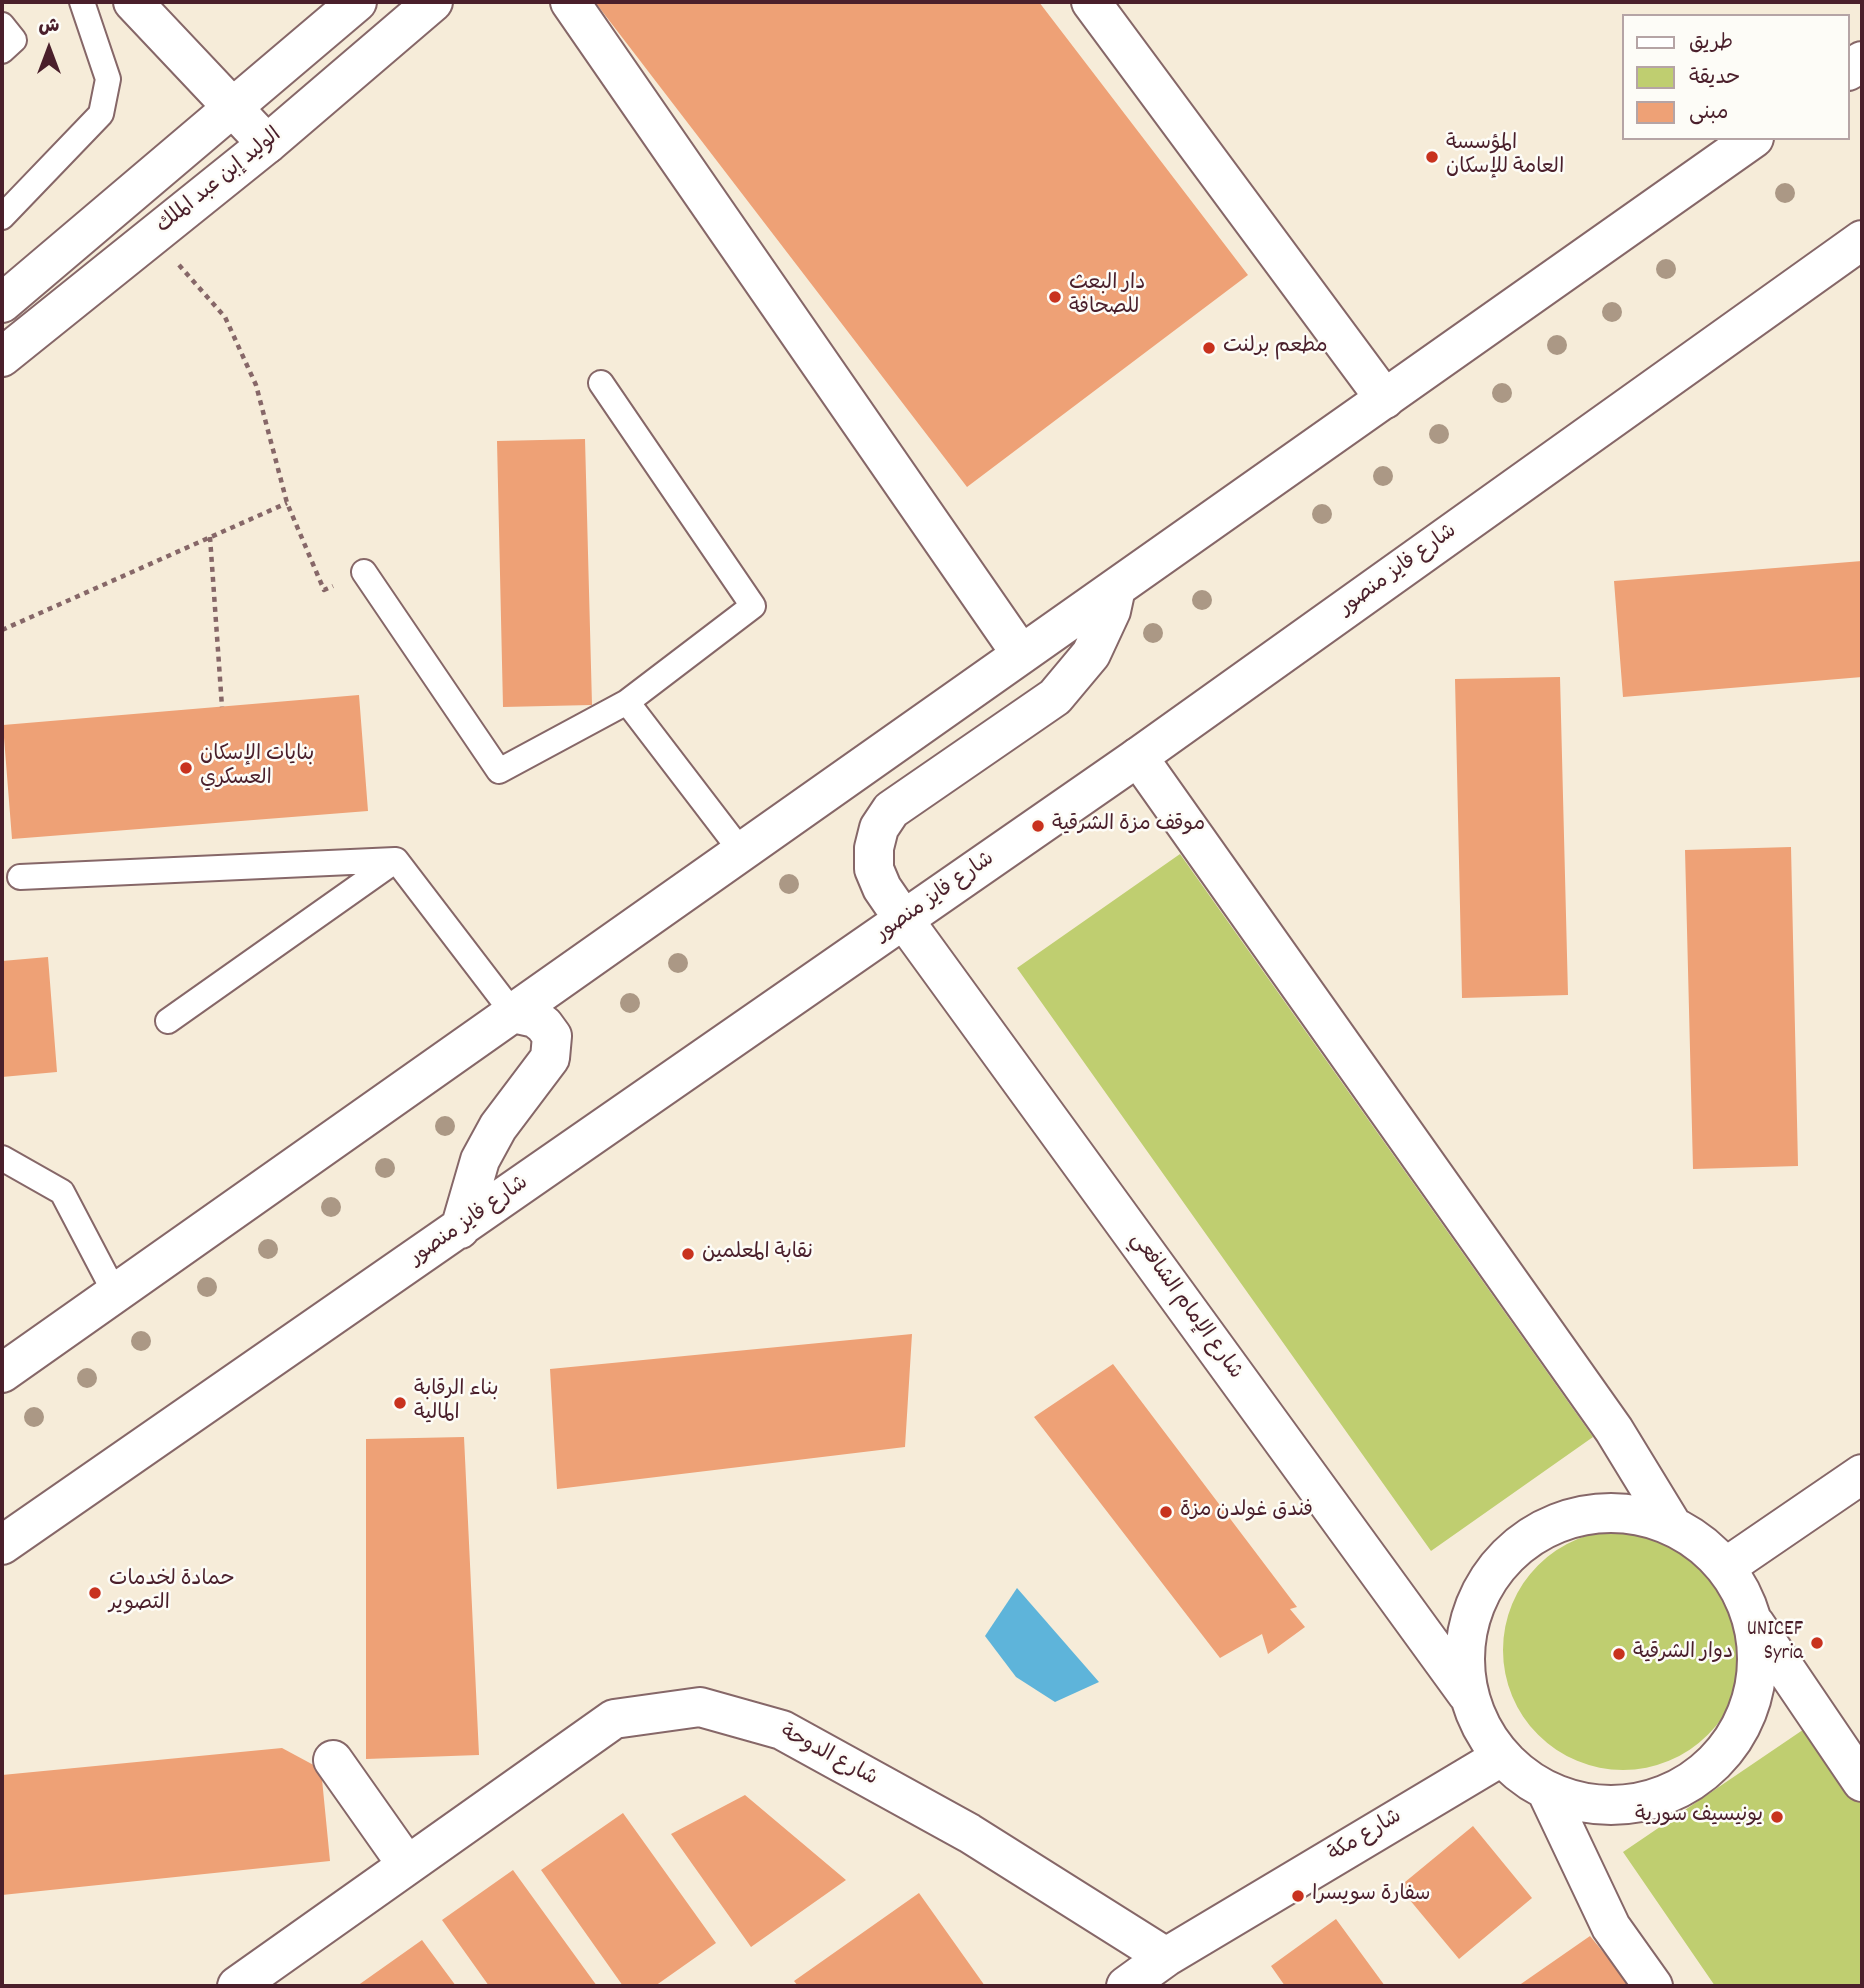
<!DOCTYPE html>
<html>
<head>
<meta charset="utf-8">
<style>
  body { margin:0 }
  #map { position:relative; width:1864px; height:1988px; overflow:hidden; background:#f6ecd9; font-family:Dekko,"Playpen Sans Arabic",sans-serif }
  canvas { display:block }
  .frame { position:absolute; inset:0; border:4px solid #4a1f2b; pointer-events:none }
  .legend { position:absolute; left:1622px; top:14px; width:228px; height:126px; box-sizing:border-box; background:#fdfcf7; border:2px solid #b5a4a5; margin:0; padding:9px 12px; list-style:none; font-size:21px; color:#4a1f2b }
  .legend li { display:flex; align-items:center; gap:14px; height:35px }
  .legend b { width:35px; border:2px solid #b5a4a5 }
  .north { position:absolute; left:14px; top:14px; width:70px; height:70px; -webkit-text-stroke:5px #fdfcf7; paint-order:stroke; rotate:0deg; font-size:19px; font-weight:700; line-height:28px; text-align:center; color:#4a1f2b }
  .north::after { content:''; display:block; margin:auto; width:24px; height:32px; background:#4a1f2b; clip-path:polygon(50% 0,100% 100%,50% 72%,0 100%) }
</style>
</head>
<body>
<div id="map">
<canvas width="1864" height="1988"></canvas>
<div class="frame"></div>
<ul class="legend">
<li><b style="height:9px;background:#fff"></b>طريق</li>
<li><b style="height:19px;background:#bfce70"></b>حديقة</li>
<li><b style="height:19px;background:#eea176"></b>مبنى</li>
</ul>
<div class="north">ش</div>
</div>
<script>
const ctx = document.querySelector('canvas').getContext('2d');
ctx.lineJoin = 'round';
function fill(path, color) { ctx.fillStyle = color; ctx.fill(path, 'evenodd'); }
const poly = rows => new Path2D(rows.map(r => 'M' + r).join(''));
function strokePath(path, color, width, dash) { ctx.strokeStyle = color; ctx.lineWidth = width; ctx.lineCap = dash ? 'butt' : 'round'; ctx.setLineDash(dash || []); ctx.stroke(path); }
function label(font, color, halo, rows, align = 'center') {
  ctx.font = font + ' Dekko,"Playpen Sans Arabic",sans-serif'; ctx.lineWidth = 5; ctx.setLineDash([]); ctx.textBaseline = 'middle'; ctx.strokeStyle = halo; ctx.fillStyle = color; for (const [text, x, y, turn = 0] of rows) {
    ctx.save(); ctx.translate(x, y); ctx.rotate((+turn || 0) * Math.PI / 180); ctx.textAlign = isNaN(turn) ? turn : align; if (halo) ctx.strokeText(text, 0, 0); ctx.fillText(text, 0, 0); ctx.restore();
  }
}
fill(poly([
  [1180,854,1593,1437,1431,1551,1017,968],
  '1503 1650a120 120 0 1 1 240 0a120 120 0 1 1-240 0Z',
  [1816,1721,1862,1789,1862,1986,1715,1986,1623,1852]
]), '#bfce70');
fill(poly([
  [1017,1588,1099,1682,1055,1702,1016,1677,985,1636]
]), '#5eb4da');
fill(poly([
  [595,2,1039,2,1248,275,967,487],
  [585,439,592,705,503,707,497,441],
  [1862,561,1862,677,1623,697,1614,581],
  [1560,677,1568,995,1462,998,1455,679],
  [359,695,368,811,12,839,3,725],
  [1791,847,1798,1166,1693,1169,1685,850],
  [48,957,57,1072,2,1077,2,961],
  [912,1334,905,1447,557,1489,550,1369],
  [1113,1364,1297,1607,1290,1609,1305,1627,1268,1654,1262,1634,1220,1658,1034,1417],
  [464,1437,479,1755,366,1759,366,1439],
  [282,1748,321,1769,330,1861,2,1895,2,1775],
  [745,1795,846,1880,751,1947,671,1834],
  [623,1813,716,1943,655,1986,623,1986,541,1870],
  [1473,1826,1532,1898,1459,1959,1399,1887],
  [513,1870,597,1986,489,1986,442,1920],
  [919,1893,985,1986,798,1986,794,1981],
  [1336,1919,1385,1986,1285,1986,1271,1966],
  [1590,1936,1631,1986,1518,1986],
  [422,1940,456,1986,357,1986]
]), '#eea176');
const service = poly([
  [2,25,14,40,2,51],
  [2,217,101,114,108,79,82,2],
  [601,383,753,606,627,702,741,851],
  [364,572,499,771,627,702],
  [20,877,395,860],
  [168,1021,396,860,513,1013],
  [2,1158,62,1192,115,1293]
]);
const minor = poly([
  [133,2,267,144],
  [570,2,1021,654],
  [1091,2,1385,399],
  [1726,1567,1862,1474],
  [333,1760,407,1865],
  [237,1986,614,1719,700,1707,782,1730,969,1833,1166,1957],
  [1126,1986,1166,1957,1501,1757]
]);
const tertiary = poly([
  [1138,757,1614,1430,1672,1525],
  [904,920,1467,1694],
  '1465 1659a146 146 0 1 1 292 0a146 146 0 1 1-292 0Z',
  [1755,1624,1862,1782],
  [1547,1792,1611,1927,1653,1986]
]);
const secondary = poly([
  [2,303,357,2],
  [2,357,267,144,433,2]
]);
const trunk = poly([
  [1848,71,1862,61],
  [904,920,882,888,874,869,874,848,879,828,891,810,1055,697,1091,654,1111,611,1116,588],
  [460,1229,480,1160,498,1127,550,1058,552,1036,544,1025,535,1018,513,1013],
  [2,1373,1754,138],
  [2,1545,1138,757,1862,240]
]);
strokePath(service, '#866768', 28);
strokePath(minor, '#866768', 42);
strokePath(tertiary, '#866768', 42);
strokePath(secondary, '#866768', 42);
strokePath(trunk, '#866768', 42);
strokePath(poly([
  [179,265,225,317,256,385,287,503,324,590,333,586],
  [210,537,222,707],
  [2,630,287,503]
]), '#866768', 4.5, [5, 5]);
strokePath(service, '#fff', 24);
strokePath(minor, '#fff', 38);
strokePath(tertiary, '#fff', 38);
strokePath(secondary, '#fff', 38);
strokePath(trunk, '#fff', 38);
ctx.fillStyle = '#ab9885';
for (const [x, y] of [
  [1785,193],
  [1666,269],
  [1612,312],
  [1557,345],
  [1502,393],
  [1439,434],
  [1383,476],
  [1322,514],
  [1202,600],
  [1153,633],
  [789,884],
  [678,963],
  [630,1003],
  [445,1126],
  [385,1168],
  [331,1207],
  [268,1249],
  [207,1287],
  [141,1341],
  [87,1378],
  [34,1417]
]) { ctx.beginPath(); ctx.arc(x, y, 10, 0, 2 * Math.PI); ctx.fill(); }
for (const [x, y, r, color] of [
  [1432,157,7,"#c8321e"],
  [1055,297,7,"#c8321e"],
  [1209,348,7,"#c8321e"],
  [186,768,7,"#c8321e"],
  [1038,826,7,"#c8321e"],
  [688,1254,7,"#c8321e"],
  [400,1403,7,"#c8321e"],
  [1166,1512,7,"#c8321e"],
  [95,1593,7,"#c8321e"],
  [1817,1643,7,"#c8321e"],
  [1619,1654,7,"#c8321e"],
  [1777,1817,7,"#c8321e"],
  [1298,1896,7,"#c8321e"]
]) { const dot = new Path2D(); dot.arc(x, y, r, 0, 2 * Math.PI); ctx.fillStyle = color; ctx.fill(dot); strokePath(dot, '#fdfcf7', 2.5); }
label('21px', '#4a1f2b', '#fdfcf7', [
  ["المؤسسة",1446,145],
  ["العامة للإسكان",1446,169],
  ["دار البعث",1069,285],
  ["للصحافة",1069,309],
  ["مطعم برلنت",1223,348],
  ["بنايات الإسكان",200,756],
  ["العسكري",200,780],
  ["موقف مزة الشرقية",1052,826],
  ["نقابة المعلمين",702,1254],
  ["بناء الرقابة",414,1391],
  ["المالية",414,1415],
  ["فندق غولدن مزة",1180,1512],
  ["حمادة لخدمات",109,1581],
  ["التصوير",109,1605],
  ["UNICEF",1803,1631,"right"],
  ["Syria",1803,1655,"right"],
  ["دوار الشرقية",1633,1654],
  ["يونيسيف سورية",1763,1817,"right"],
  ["سفارة سويسرا",1312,1896]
], 'left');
label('21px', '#4a1f2b', '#fdfcf7', [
  ["الوليد إبن عبد الملك",220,182,-39],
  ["شارع فايز منصور",1399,571,-36],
  ["شارع فايز منصور",936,898,-35],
  ["شارع فايز منصور",470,1222,-35],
  ["شارع الإمام الشافعي",1185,1307,54],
  ["شارع الدوحة",828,1757,28],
  ["شارع مكة",1366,1837,-31]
]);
</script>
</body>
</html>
